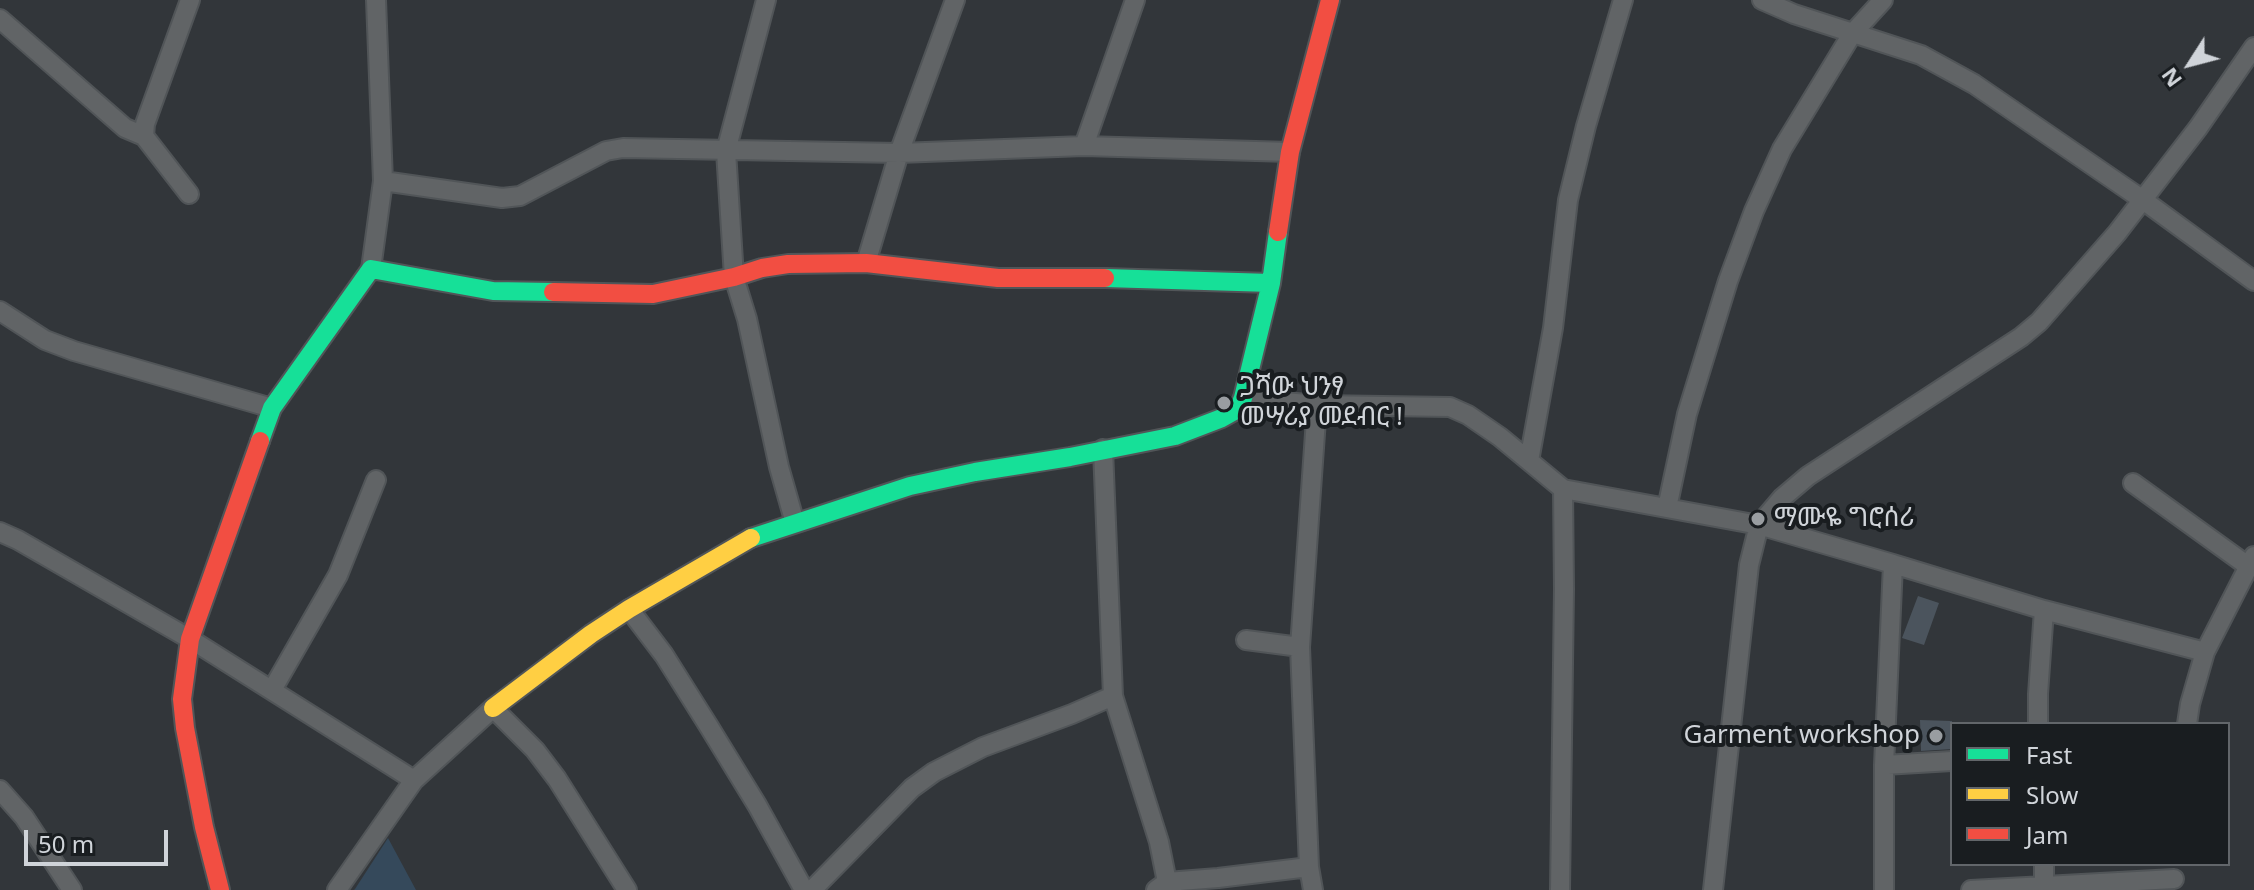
<!DOCTYPE html>
<html>
<head>
<meta charset="utf-8">
<style>
  body { margin:0 }
  #map { position:relative; width:2254px; height:890px; overflow:hidden; background:#32363a; font-family:"Noto Sans",sans-serif }
  canvas { display:block }
  .legend { position:absolute; left:1950px; top:722px; width:280px; height:144px; box-sizing:border-box; background:#191d20; border:2px solid #62666a; margin:0; padding:10px 14px; list-style:none; font-size:24px; color:#d0d4d9 }
  .legend li { display:flex; align-items:center; gap:16px; height:40px }
  .legend b { width:40px; border:2px solid #62666a }
  .north { position:absolute; left:2150px; top:24px; width:80px; height:80px; -webkit-text-stroke:6px #191d20; paint-order:stroke; rotate:234deg; font-size:22px; font-weight:700; line-height:32px; text-align:center; color:#d0d4d9 }
  .north::after { content:''; display:block; margin:auto; width:28px; height:36px; background:#d0d4d9; clip-path:polygon(50% 0,100% 100%,50% 72%,0 100%) }
  .scale { position:absolute; left:24px; top:830px; width:144px; height:36px; box-sizing:border-box; border:4px solid #d0d4d9; border-top:0; padding-left:10px; font-size:24px; line-height:28px; white-space:nowrap; color:#d0d4d9; -webkit-text-stroke:6px #191d20; paint-order:stroke }
</style>
</head>
<body>
<div id="map">
<canvas width="2254" height="890"></canvas>
<ul class="legend">
<li><b style="height:10px;background:#16e098"></b>Fast</li>
<li><b style="height:10px;background:#ffcf43"></b>Slow</li>
<li><b style="height:10px;background:#f24e42"></b>Jam</li>
</ul>
<div class="north">N</div>
<div class="scale">50 m</div>
</div>
<script>
const ctx = document.querySelector('canvas').getContext('2d');
ctx.lineJoin = 'round';
function fill(path, color) { ctx.fillStyle = color; ctx.fill(path, 'evenodd'); }
const poly = rows => new Path2D(rows.map(r => 'M' + r).join(''));
function strokePath(path, color, width, dash) { ctx.strokeStyle = color; ctx.lineWidth = width; ctx.lineCap = dash ? 'butt' : 'round'; ctx.setLineDash(dash || []); ctx.stroke(path); }
function label(font, color, halo, rows, align = 'center') {
  ctx.font = font + ' "Noto Sans","Noto Sans Ethiopic",sans-serif'; ctx.lineWidth = 8; ctx.setLineDash([]); ctx.textBaseline = 'middle'; ctx.strokeStyle = halo; ctx.fillStyle = color; for (const [text, x, y, turn = 0] of rows) {
    ctx.save(); ctx.translate(x, y); ctx.rotate((+turn || 0) * Math.PI / 180); ctx.textAlign = isNaN(turn) ? turn : align; if (halo) ctx.strokeText(text, 0, 0); ctx.fillText(text, 0, 0); ctx.restore();
  }
}
fill(poly([
  [388,838,416,890,354,890,355,889]
]), '#35495b');
fill(poly([
  [1918,596,1939,603,1924,645,1902,638],
  [1920,720,1952,721,1952,749,1921,751]
]), '#4b545d');
const street = poly([
  [376,0,383,181],
  [766,0,726,151,734,277,747,319,779,467,795,523],
  [1762,0,1794,14,1921,55,1974,84,2143,200,2254,281],
  [0,19,125,128,144,136,145,124,190,0],
  [144,136,189,194],
  [1084,146,1135,0],
  [866,263,899,153,955,0],
  [371,269,383,181,502,198,520,196,606,151,623,148,899,153,1084,146,1290,152],
  [0,311,45,340,74,351,272,408],
  [1243,398,1317,405,1450,407,1468,415,1500,437,1563,489,1759,525,1893,564],
  [1103,449,1113,696,1159,842,1167,882,1156,890],
  [1529,461,1553,328,1568,200,1586,126,1623,0],
  [2133,483,2248,566],
  [1667,508,1687,414,1728,281,1754,211,1782,149,1852,34,1883,0],
  [0,532,18,540,190,639,414,780],
  [629,609,664,655,708,725,757,805,804,890],
  [1246,640,1300,647],
  [272,690,338,575,376,480],
  [2038,724,2038,694,2044,610],
  [2187,724,2190,704,2205,652,2254,556],
  [1884,765,1952,761],
  [0,790,24,817,72,890],
  [2044,885,2044,864],
  [337,890,414,780,493,708,535,750,557,779,627,890],
  [812,890,912,788,934,772,983,747,1072,714,1113,696],
  [1170,890,1167,882,1218,878,1309,867],
  [1313,890,1309,867,1300,647,1317,405],
  [1560,890,1564,589,1563,489],
  [1713,890,1749,565,1759,525,1782,498,1808,476,2021,337,2039,322,2117,233,2198,128,2254,47],
  [1884,890,1884,765,1893,564,2044,610,2205,652],
  [1971,890,2174,879]
]);
const fast = poly([
  [1105,278,1271,283],
  [260,441,272,408,371,269,493,291,553,292],
  [751,538,910,486,975,472,1070,457,1175,436,1222,418,1238,409,1243,398,1271,283,1278,232]
]);
const slow = poly([
  [493,708,591,634,629,609,751,538]
]);
const jam = poly([
  [1278,232,1290,152,1330,0],
  [553,292,653,294,734,277,762,268,788,264,866,263,998,278,1105,278],
  [220,890,204,827,185,728,182,699,190,639,260,441]
]);
strokePath(street, '#515558', 22);
strokePath(fast, '#515558', 22);
strokePath(slow, '#515558', 22);
strokePath(jam, '#515558', 22);
strokePath(street, '#616466', 18);
strokePath(fast, '#16e098', 18);
strokePath(slow, '#ffcf43', 18);
strokePath(jam, '#f24e42', 18);
for (const [x, y, r, color] of [
  [1224,403,8,"#999da1"],
  [1758,519,8,"#999da1"],
  [1936,736,8,"#999da1"]
]) { const dot = new Path2D(); dot.arc(x, y, r, 0, 2 * Math.PI); ctx.fillStyle = color; ctx.fill(dot); strokePath(dot, '#191d20', 3); }
label('26px', '#d0d4d9', '#191d20', [
  ["ጋሻው ህንፃ",1240,388],
  ["መሣሪያ መደብር !",1240,418],
  ["ማሙዬ ግሮሰሪ",1774,519],
  ["Garment workshop",1920,736,"right"]
], 'left');
</script>
</body>
</html>
